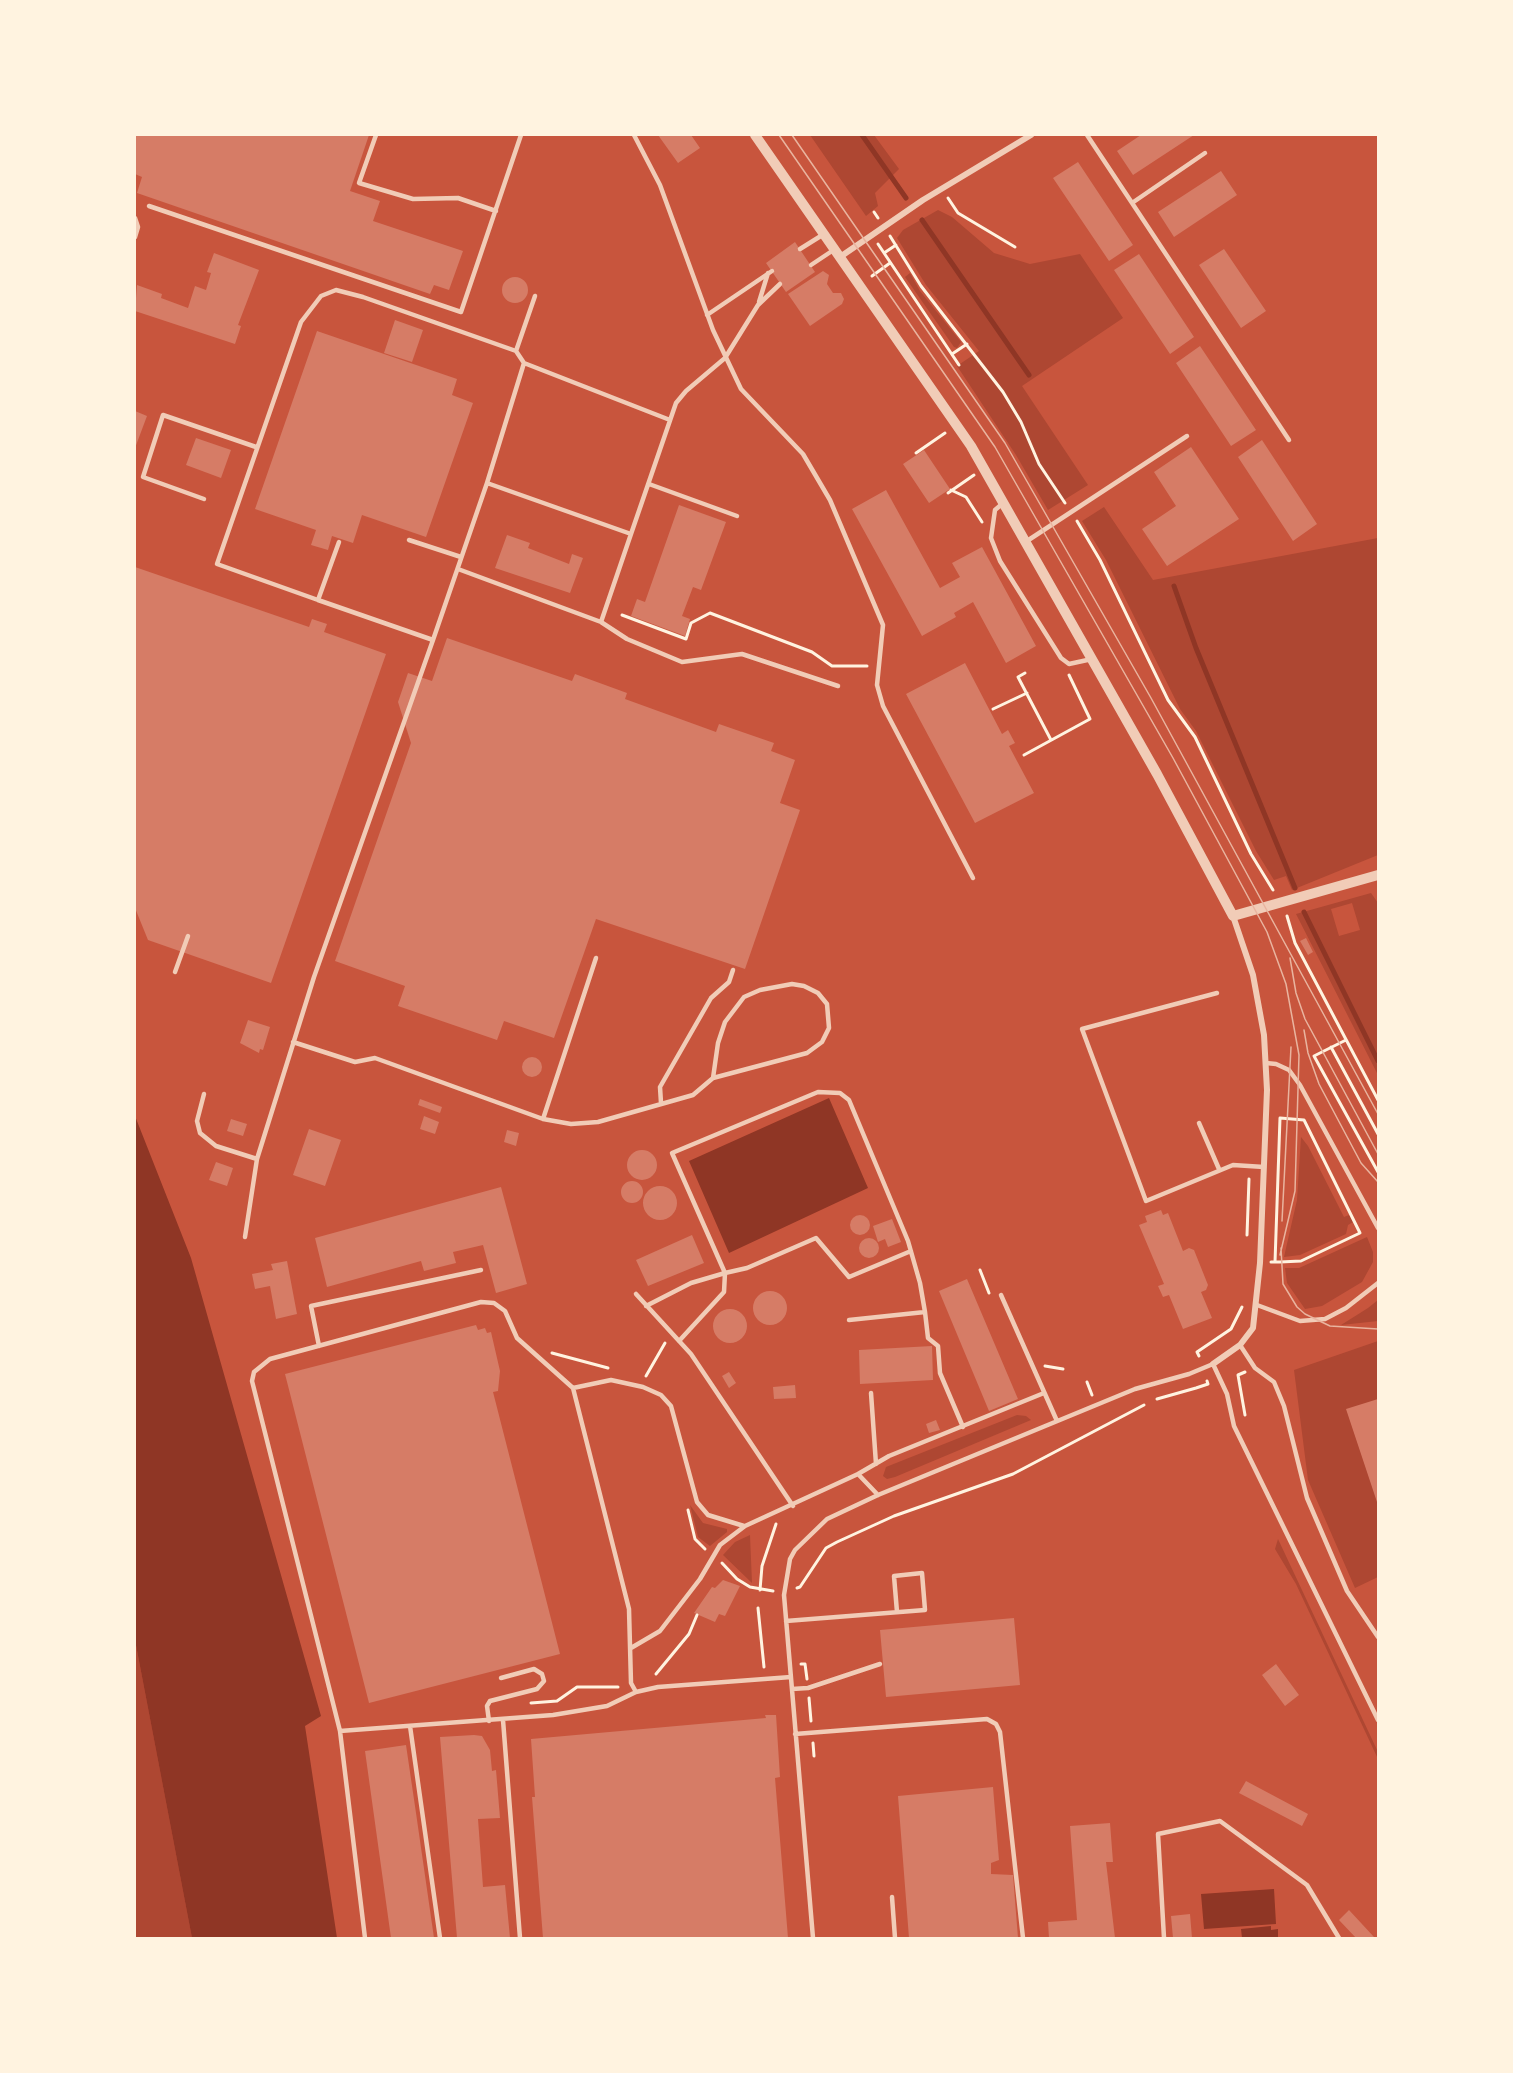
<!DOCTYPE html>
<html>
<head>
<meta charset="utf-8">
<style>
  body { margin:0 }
  #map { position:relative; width:1513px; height:2073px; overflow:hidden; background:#c8553d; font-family:"Fira Sans Condensed",sans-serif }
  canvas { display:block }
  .frame { position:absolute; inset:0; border:136px solid #fff3e0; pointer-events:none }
</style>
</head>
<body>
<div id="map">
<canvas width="1513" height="2073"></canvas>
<div class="frame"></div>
</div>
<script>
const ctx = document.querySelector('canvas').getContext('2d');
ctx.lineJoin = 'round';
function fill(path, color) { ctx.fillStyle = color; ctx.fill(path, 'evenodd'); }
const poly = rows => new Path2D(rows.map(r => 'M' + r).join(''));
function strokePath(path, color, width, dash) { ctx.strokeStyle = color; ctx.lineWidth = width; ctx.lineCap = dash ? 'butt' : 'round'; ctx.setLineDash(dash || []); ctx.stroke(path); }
fill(poly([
  [810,135,874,135,899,169,875,193,878,206,866,216],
  [938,210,952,217,994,253,1030,264,1080,254,1123,318,1022,386,1088,485,1048,510,1016,455,957,366,979,351,926,285,897,238,903,230],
  [910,273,920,291,961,342,957,348,954,347,905,277],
  [1104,507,1153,580,1378,538,1378,855,1292,890,1286,876,1274,880,1256,851,1196,731,1180,709,1106,560,1082,521],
  [1371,893,1378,903,1378,1075,1296,914],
  [1352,903,1360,930,1339,936,1331,909],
  [1301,1137,1308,1146,1344,1217,1349,1215,1353,1222,1348,1225,1346,1234,1300,1255,1284,1257,1297,1200],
  [1367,1237,1373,1252,1373,1262,1362,1282,1322,1306,1305,1309,1287,1283,1285,1268,1299,1268],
  [1378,1300,1378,1321,1341,1325,1368,1308],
  [1378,1341,1378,1577,1355,1588,1308,1480,1294,1370],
  [1017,1415,1026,1416,1031,1420,895,1477,887,1479,883,1476,886,1467],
  [690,1505,703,1523,727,1529,727,1532,710,1546,698,1537],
  [750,1535,752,1583,723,1555,735,1542],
  [1278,1539,1378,1752,1378,1759,1296,1584,1275,1549],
  [135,1640,192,1938,135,1938]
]), '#ae4732');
fill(poly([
  [829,1098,868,1188,729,1253,689,1161],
  [135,1116,191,1258,321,1716,305,1726,337,1938,192,1938,135,1640],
  [1274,1889,1276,1924,1204,1929,1201,1894],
  [1271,1926,1271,1930,1278,1929,1278,1938,1242,1938,1241,1929]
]), '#8f3625');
strokePath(poly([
  [862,135,906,198],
  [922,220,1029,375],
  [1174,586,1196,648,1295,888],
  [1304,912,1378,1061]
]), '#8f3625', 5);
fill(poly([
  [135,135,369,135,350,191,380,201,373,221,463,251,449,290,434,285,430,294,137,193,142,177,135,174],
  [658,135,691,135,700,148,678,163],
  [1141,135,1194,135,1133,175,1117,151],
  [1078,162,1133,245,1109,261,1053,178],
  [1221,171,1237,195,1174,237,1158,212],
  [795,242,815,272,786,292,766,263],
  [1224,249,1266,311,1241,328,1199,265],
  [214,253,259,270,238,325,241,326,235,344,135,311,137,285,162,294,161,298,188,308,195,286,206,290,211,273,207,272],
  [1139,254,1194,337,1170,354,1114,270],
  [823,271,829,275,827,284,833,293,841,293,844,299,842,304,810,326,788,294],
  '502 290a13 13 0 1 1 26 0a13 13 0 1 1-26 0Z',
  [395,320,423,330,412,362,384,353],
  [317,331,457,379,452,395,473,403,426,537,362,515,353,543,332,536,328,550,311,545,316,530,255,509],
  [1200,346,1256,430,1231,446,1176,363],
  [135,411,147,416,135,448],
  [196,438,231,450,221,478,186,465],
  [1262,440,1317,524,1293,541,1238,457],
  [1191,447,1239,519,1167,566,1142,529,1176,506,1154,472],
  [924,450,950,489,929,503,903,464],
  [886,490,940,588,960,577,952,563,982,547,1036,646,1006,663,973,602,954,613,956,617,922,636,852,509],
  [679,505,726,522,701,590,693,587,682,616,690,619,685,636,631,616,637,599,645,602],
  [507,535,530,543,528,548,569,564,572,554,583,558,570,593,495,568],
  [135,567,309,627,312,619,327,624,324,632,386,654,271,983,148,940,135,908],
  [447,638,572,681,575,674,627,693,625,699,716,732,719,724,774,743,771,751,795,760,780,803,800,810,745,969,596,919,554,1038,504,1021,497,1040,398,1006,405,986,335,961,411,743,398,702,408,673,432,681],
  [965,663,1002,734,1008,730,1015,743,1009,746,1034,793,975,823,906,694],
  [1306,938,1313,952,1308,955,1300,941],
  [248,1020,270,1027,263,1050,260,1049,259,1053,240,1043],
  '522 1067a10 10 0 1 1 20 0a10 10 0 1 1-20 0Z',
  [420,1099,442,1107,440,1113,418,1105],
  [424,1116,439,1122,435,1134,420,1129],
  [231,1119,247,1124,243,1136,227,1131],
  [309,1129,341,1140,325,1186,293,1175],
  [507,1130,519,1133,516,1146,504,1142],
  '627 1165a15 15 0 1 1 30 0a15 15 0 1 1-30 0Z',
  [216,1162,233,1168,227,1186,209,1180],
  '621 1192a11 11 0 1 1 22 0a11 11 0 1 1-22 0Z',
  '643 1203a17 17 0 1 1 34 0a17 17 0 1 1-34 0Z',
  [501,1187,527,1284,496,1293,483,1245,453,1252,456,1263,424,1271,421,1261,327,1287,315,1238],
  [1161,1210,1163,1215,1168,1213,1183,1251,1189,1248,1194,1250,1208,1285,1206,1290,1201,1292,1212,1318,1183,1329,1169,1295,1163,1297,1158,1286,1164,1284,1139,1225,1147,1222,1145,1216],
  '850 1225a10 10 0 1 1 20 0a10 10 0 1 1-20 0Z',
  [892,1219,901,1242,888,1247,885,1239,878,1242,873,1226],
  [692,1235,704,1263,648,1286,636,1260],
  '859 1248a10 10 0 1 1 20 0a10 10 0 1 1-20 0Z',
  [287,1261,297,1314,276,1319,270,1286,255,1289,252,1274,273,1270,271,1264],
  [967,1279,1018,1399,989,1411,939,1291],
  '753 1308a17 17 0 1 1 34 0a17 17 0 1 1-34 0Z',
  '713 1326a17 17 0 1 1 34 0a17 17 0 1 1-34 0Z',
  [476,1325,478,1330,485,1328,487,1333,491,1332,500,1371,498,1391,493,1392,560,1654,369,1703,285,1374],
  [932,1346,933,1380,860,1384,859,1350],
  [729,1372,736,1383,729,1388,722,1376],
  [795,1385,796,1398,774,1399,773,1387],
  [1378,1399,1378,1505,1346,1409],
  [936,1420,940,1430,929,1433,926,1424],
  [723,1580,740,1586,725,1616,719,1614,715,1622,694,1613,712,1587,715,1588],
  [1014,1618,1020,1685,886,1697,880,1630],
  [1276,1664,1299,1695,1285,1706,1262,1675],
  [765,1715,776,1715,780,1777,775,1778,788,1938,543,1938,532,1797,535,1797,531,1739,766,1718],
  [474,1735,482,1736,490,1750,492,1771,496,1770,500,1818,478,1819,483,1887,505,1885,510,1938,457,1938,440,1737],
  [406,1745,416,1813,434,1938,391,1938,365,1751],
  [1246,1781,1308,1814,1302,1826,1239,1793],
  [993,1787,999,1860,991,1863,991,1874,1013,1875,1018,1938,909,1938,898,1796],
  [1110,1823,1113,1862,1106,1862,1115,1938,1049,1938,1048,1922,1077,1920,1070,1826],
  [1349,1910,1374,1937,1373,1938,1356,1938,1339,1920],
  [1190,1914,1192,1938,1173,1938,1171,1916]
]), '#d67c66');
strokePath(poly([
  [948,198,958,213,1015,247],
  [874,212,878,218],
  [890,236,921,286,1003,392,1021,422,1039,464,1065,503],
  [878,244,959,365],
  [884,253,896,245],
  [872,276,890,263],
  [952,354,967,344],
  [916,453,945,433],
  [951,490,966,497,982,522],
  [948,493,974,475],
  [1077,521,1100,560,1168,700,1195,737,1251,854,1273,890],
  [622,615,686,639,691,623,710,613,812,652,832,666,867,666],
  [1025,673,1018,677,1051,740],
  [993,709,1027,693],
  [1024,755,1090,719,1069,675],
  [1287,916,1295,943,1378,1100],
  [1346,1040,1314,1056,1378,1172],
  [1331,1047,1378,1134],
  [1247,1235,1249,1179],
  [1271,1262,1280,1262,1301,1261,1360,1233,1304,1120,1280,1118,1275,1262],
  [980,1270,989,1293],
  [552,1353,608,1368],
  [1199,1356,1197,1352,1231,1329,1242,1307],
  [1045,1366,1063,1369],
  [646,1376,665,1343],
  [1087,1382,1092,1395],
  [1157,1399,1196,1388,1208,1384,1207,1381],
  [1245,1415,1238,1375,1245,1372],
  [688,1510,695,1539,705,1549],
  [722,1563,737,1579,750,1587,773,1591],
  [797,1588,800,1587,826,1548,837,1542,894,1516,1013,1474,1144,1405],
  [760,1590,762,1566,776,1524],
  [758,1608,764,1667],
  [801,1664,805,1664,807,1679],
  [656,1674,689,1634,697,1615],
  [809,1698,811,1721],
  [531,1703,557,1701,577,1687,618,1687],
  [813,1743,814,1756]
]), '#fff3e0', 3);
strokePath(poly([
  [376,135,359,183,413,199,458,198,496,211],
  [634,135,660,185,713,330,741,389,803,454,830,500,883,625,877,685,883,706,973,878],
  [1087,135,1289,440],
  [1132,203,1205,153],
  [149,206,461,312,521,135],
  [135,218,138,227,135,237],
  [800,249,824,234],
  [811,265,835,249],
  [759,302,768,273],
  [707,315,772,271],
  [516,351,535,296],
  [670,420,524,363,487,483,631,534,676,403,686,391,725,358,758,305,780,284],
  [649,484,737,516],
  [204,499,143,477,163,415,256,447],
  [1002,504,995,510,991,538,1000,561,1061,658,1069,664,1092,659],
  [409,540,461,557],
  [1027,541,1187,436],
  [339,542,318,600,217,564,301,322,321,296,336,290,363,297,516,351,524,363],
  [458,569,601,622,627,639,682,662,742,654,838,686],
  [318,600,433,640,487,483],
  [601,622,631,534],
  [175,972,188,936],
  [1217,993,1082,1029,1146,1201,1233,1165,1264,1167],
  [293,1042,355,1062,375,1058,543,1119,571,1124,598,1122,693,1095,713,1078,807,1053,822,1042,829,1028,827,1004,818,993,804,986,792,984,760,990,744,997,725,1022,718,1043,713,1078],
  [1266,1063,1276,1064,1289,1070,1300,1085,1378,1228],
  [204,1094,197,1121,200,1133,216,1146,257,1159,245,1237],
  [661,1103,660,1087,711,998,729,982,733,970],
  [543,1119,596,958],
  [1199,1123,1219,1169],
  [257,1159,314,977,433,640],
  [911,1251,849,1277,816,1238,747,1268,725,1273,672,1153,818,1092,840,1093,849,1100,908,1241,920,1283,925,1312],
  [636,1294,691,1354,793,1506],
  [1001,1295,1057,1421],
  [1257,1305,1300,1321,1325,1319,1346,1308,1378,1283],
  [646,1306,691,1283,725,1273,724,1292,679,1341],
  [849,1320,925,1312,928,1338,938,1346,940,1373,963,1427],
  [1240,1345,1255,1368,1274,1382,1284,1406,1307,1498,1347,1591,1378,1637],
  [319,1346,311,1306,481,1270],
  [573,1388,611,1380,643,1387,661,1395,671,1406,697,1502,708,1515,744,1526],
  [871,1393,876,1464],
  [858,1474,889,1456,1044,1393],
  [786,1621,925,1610,922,1573,894,1576,897,1612],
  [631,1648,660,1631,700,1579,720,1545,745,1526,858,1474,878,1495],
  [792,1689,808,1688,880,1664],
  [503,1720,520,1938],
  [489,1721,487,1706,490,1701,537,1689,544,1681,542,1674,534,1669,501,1678],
  [410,1726,440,1938],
  [340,1731,252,1381,254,1372,270,1359,481,1302,494,1303,505,1311,517,1338,573,1388,629,1609,631,1683,636,1692],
  [795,1734,987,1719,996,1724,1000,1732,1023,1938],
  [892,1897,895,1938],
  [365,1938,340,1731,553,1715,607,1706,636,1692,658,1687,791,1677],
  [813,1938,784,1595,790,1559,795,1550,827,1519,878,1495,1135,1389,1189,1374,1213,1364,1227,1394,1234,1426,1378,1720],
  [1164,1938,1158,1834,1220,1821,1307,1885,1339,1938]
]), '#f1ccb7', 4.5);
strokePath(poly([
  [840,257,923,200,1031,135],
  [1213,1364,1240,1345,1253,1328,1260,1263,1267,1090,1264,1035,1253,975,1233,916]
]), '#f1ccb7', 6);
strokePath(poly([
  [755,135,971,446,1157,774,1233,916,1378,875]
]), '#f1ccb7', 10);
strokePath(poly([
  [779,135,995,447,1173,758,1267,932,1286,984,1299,1055,1295,1191,1280,1255],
  [792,135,1005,443,1151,698,1378,1114],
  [1290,958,1296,993,1305,1019,1378,1154],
  [1304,1030,1308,1053,1319,1084,1361,1163,1378,1182],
  [1282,1221,1291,1047],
  [1281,1248,1283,1284,1297,1307,1305,1314,1330,1326,1378,1329]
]), '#e9b49f', 1.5);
</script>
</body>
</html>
